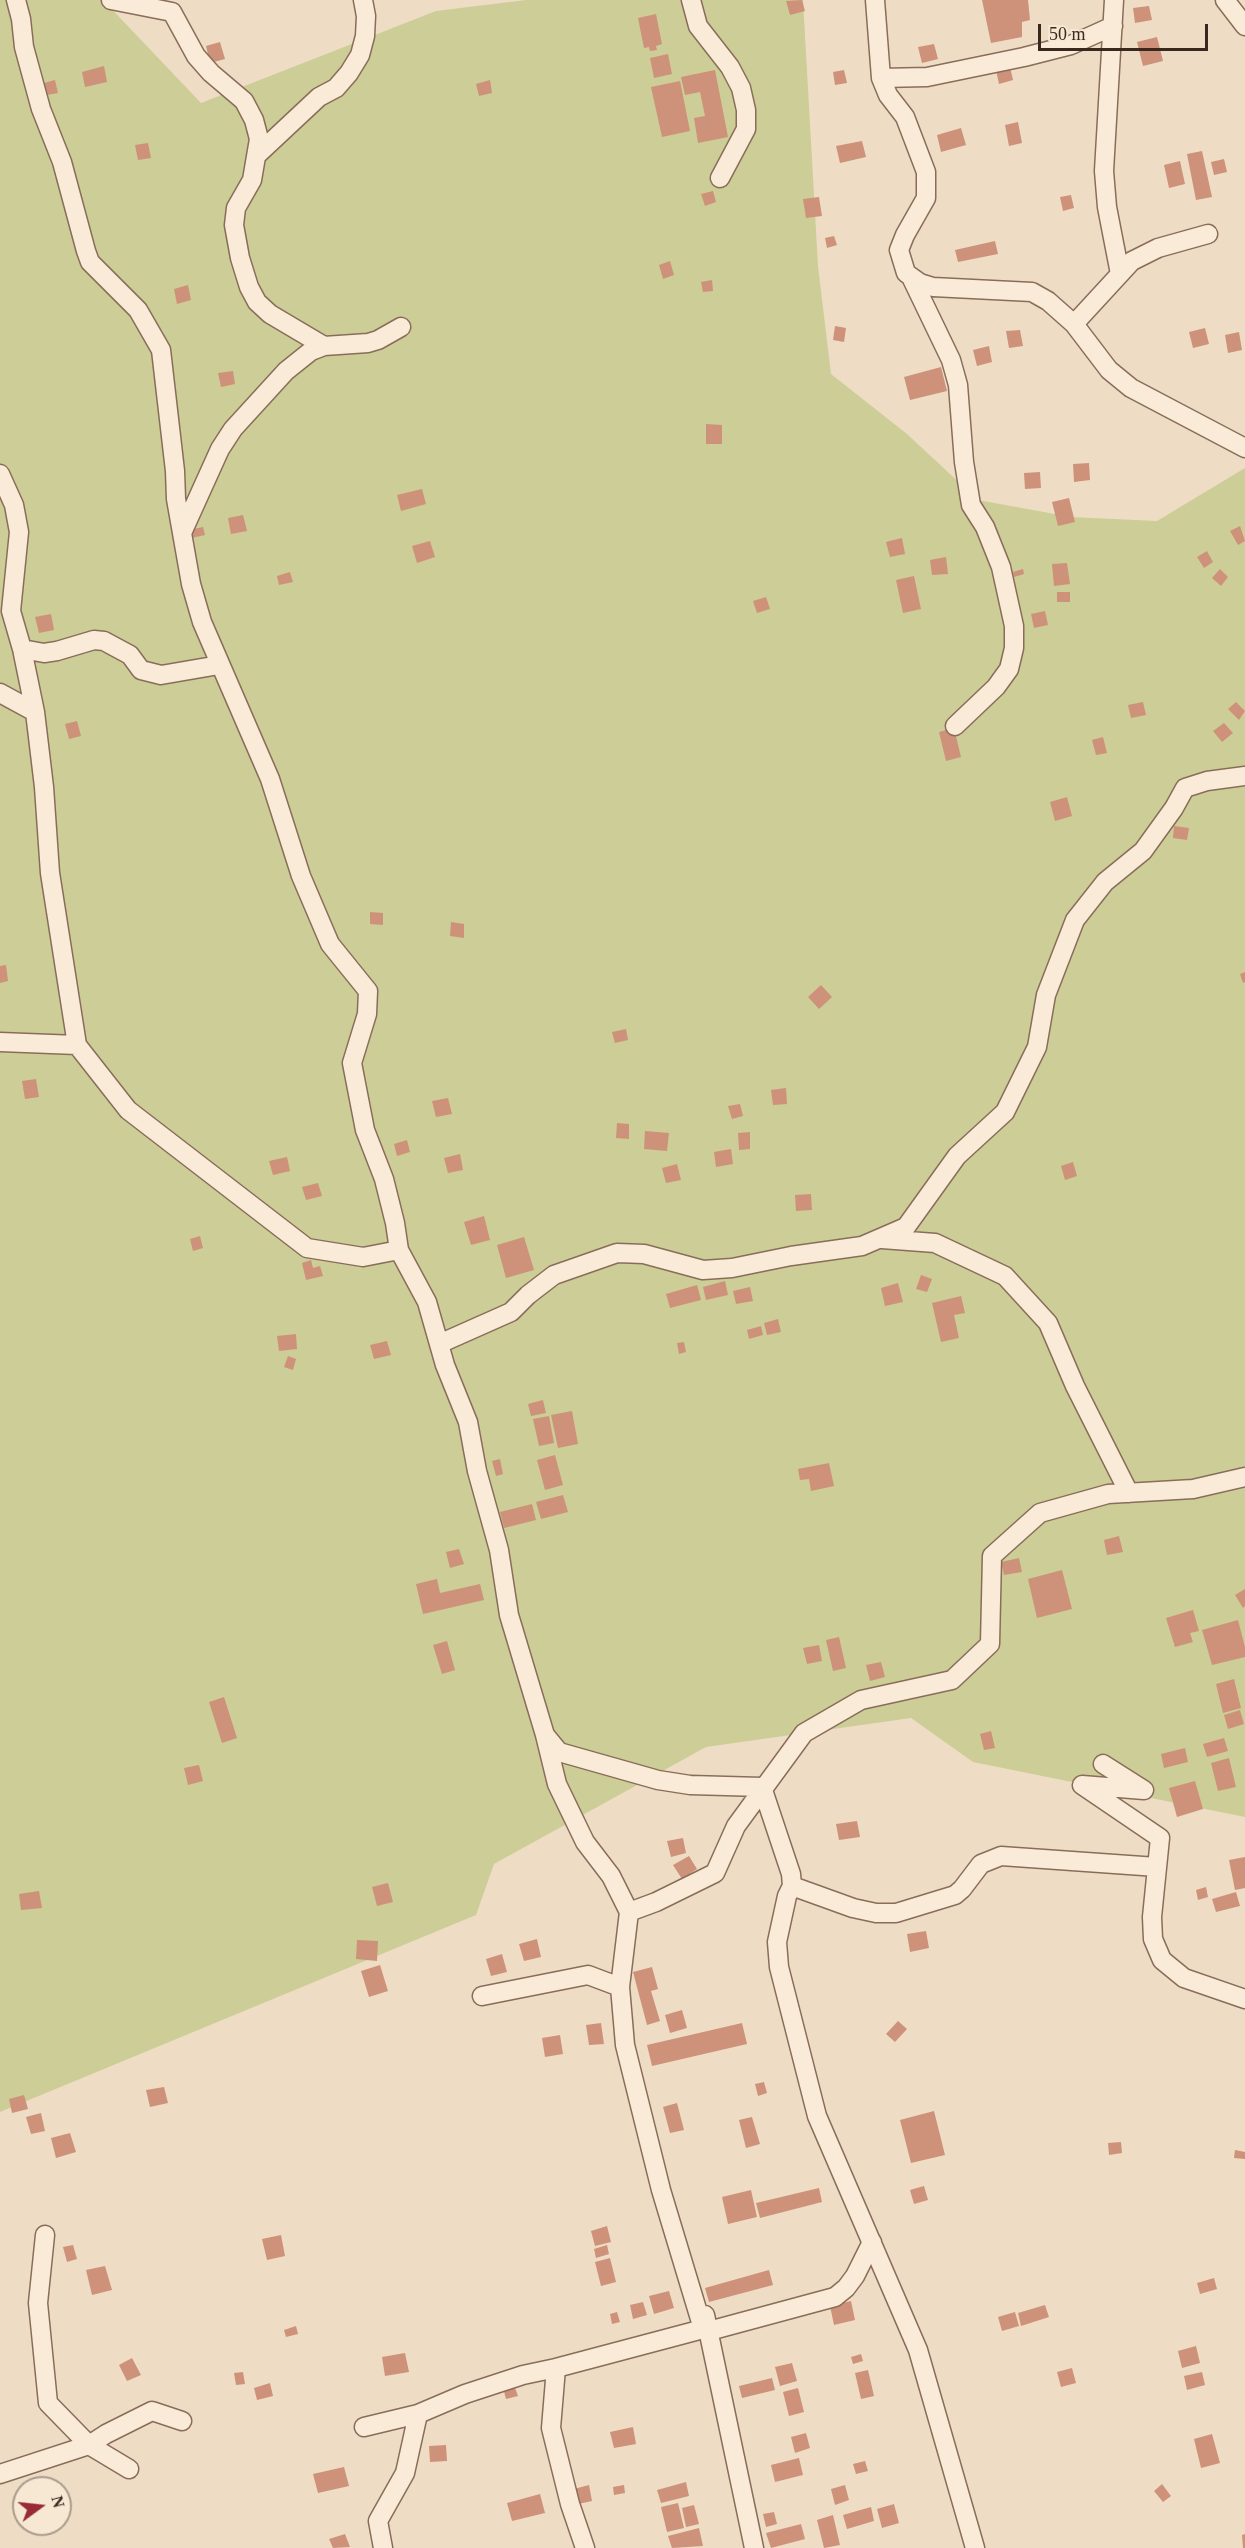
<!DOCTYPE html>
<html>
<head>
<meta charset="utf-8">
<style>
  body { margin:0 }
  #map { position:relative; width:1245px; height:2548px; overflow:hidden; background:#eeddc4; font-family:"Times New Roman",serif }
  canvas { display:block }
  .north { position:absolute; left:12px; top:2476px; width:60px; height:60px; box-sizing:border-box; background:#f6e8d3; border:2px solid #aa9b8b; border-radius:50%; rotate:75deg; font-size:16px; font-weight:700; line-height:24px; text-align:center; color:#39281e }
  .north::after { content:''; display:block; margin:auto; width:21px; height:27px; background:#992a38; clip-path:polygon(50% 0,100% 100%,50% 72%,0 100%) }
  .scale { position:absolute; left:1038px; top:24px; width:170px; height:27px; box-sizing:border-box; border:3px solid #39281e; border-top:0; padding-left:8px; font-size:18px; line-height:21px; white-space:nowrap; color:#39281e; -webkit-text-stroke:4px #f6e8d3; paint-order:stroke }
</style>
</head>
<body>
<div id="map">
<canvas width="1245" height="2548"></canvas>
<div class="north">N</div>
<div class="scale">50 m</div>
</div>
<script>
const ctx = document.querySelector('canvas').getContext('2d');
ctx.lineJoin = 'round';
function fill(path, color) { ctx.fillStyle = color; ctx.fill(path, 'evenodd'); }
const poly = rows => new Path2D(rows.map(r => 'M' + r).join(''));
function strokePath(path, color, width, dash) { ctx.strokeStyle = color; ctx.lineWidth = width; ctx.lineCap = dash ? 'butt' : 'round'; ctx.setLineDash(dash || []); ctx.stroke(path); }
fill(poly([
  [0,0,103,0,201,103,436,11,526,0,803,0,818,266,831,374,907,434,978,500,1071,517,1157,521,1245,468,1245,1817,973,1762,911,1718,706,1747,494,1864,476,1915,0,2112]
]), '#cdcd97');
fill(poly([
  [802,0,805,11,790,15,786,1],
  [982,0,1028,0,1030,20,1022,22,1022,37,991,43],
  [1149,6,1152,20,1135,23,1133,8],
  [656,14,662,44,656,46,657,50,650,51,649,47,644,48,638,18],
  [1157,37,1163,61,1143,66,1137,42],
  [220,42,225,59,210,63,206,46],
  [934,44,938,59,922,63,918,47],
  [668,54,672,74,654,78,650,58],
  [104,66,107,82,85,87,82,72],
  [1010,67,1013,80,999,84,996,70],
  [715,70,728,137,698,143,694,118,705,116,700,92,685,95,681,77],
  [844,70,847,83,835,85,833,72],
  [55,80,58,93,47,95,44,83],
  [490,80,492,93,479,96,476,84],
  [680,81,690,131,662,137,651,87],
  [1018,122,1022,143,1009,146,1005,125],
  [961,128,966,145,941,152,937,135],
  [862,141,866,157,840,163,836,146],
  [148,143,151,158,138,160,135,145],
  [1202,151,1212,197,1196,200,1187,154],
  [1224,159,1227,172,1214,175,1211,162],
  [1180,161,1185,184,1169,188,1164,165],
  [713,191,716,202,705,206,701,194],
  [1071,195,1074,208,1063,211,1060,197],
  [819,197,822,216,806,218,803,199],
  [834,236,837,245,827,248,825,238],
  [995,241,998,254,958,262,955,250],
  [670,261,674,275,663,279,659,265],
  [712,280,713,291,703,292,701,282],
  [188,285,191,300,177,304,174,289],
  [835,326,846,328,844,342,833,340],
  [1205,328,1209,344,1193,348,1189,332],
  [1020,330,1023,346,1009,348,1006,331],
  [1239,332,1242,350,1228,353,1225,335],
  [989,346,992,362,977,366,973,350],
  [941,367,947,391,910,400,904,377],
  [233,371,235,384,221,387,218,373],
  [706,424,722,425,722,444,706,444],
  [1089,463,1090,480,1074,482,1073,464],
  [1040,472,1041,488,1025,489,1024,473],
  [422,489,426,504,401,511,397,495],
  [1069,498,1075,522,1058,526,1052,502],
  [243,515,247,531,231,534,228,518],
  [1240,526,1245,541,1238,545,1230,531],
  [203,527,205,535,191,538,189,530],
  [902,538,905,554,890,557,886,542],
  [430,541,435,557,417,563,412,546],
  [1207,551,1213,562,1204,568,1197,557],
  [946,557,948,574,932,575,930,560],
  [1067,563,1070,584,1054,586,1052,564],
  [1023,569,1024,574,1014,577,1013,572],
  [1220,569,1228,577,1221,586,1212,578],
  [290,572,293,582,279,585,277,576],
  [914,576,921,609,903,613,896,580],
  [1057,592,1070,592,1070,602,1057,602],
  [766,597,770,609,757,613,753,601],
  [1045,611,1048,625,1034,628,1031,614],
  [51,614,54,630,39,633,35,617],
  [1143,702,1146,715,1131,718,1128,705],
  [1236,702,1245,711,1239,720,1228,709],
  [77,721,81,736,69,739,65,724],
  [1224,723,1233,733,1222,742,1213,731],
  [954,728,961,757,946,761,939,732],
  [1103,737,1107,753,1096,755,1092,740],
  [1067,797,1072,816,1055,821,1050,802],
  [1174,826,1189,828,1187,840,1173,838],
  [370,912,383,913,383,925,370,924],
  [451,922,464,924,464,938,450,936],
  [6,965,8,981,0,983,0,966],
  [1245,972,1245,982,1243,983,1240,974],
  [821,985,832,997,819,1009,808,997],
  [626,1029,628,1040,615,1043,612,1032],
  [36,1079,39,1097,25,1099,22,1081],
  [786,1088,787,1104,773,1105,771,1090],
  [448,1098,452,1114,436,1117,432,1101],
  [740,1104,743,1116,732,1119,728,1106],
  [617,1123,629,1124,629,1139,616,1138],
  [645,1131,669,1133,667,1151,644,1149],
  [750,1132,750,1149,739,1150,738,1133],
  [407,1140,410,1152,397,1156,394,1144],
  [731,1149,733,1164,716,1167,714,1152],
  [460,1154,463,1170,448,1173,444,1158],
  [287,1157,290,1171,273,1175,269,1161],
  [1073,1162,1077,1176,1065,1180,1061,1166],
  [677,1164,681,1180,666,1183,662,1168],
  [318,1183,322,1196,306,1200,302,1187],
  [811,1194,812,1210,796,1211,795,1195],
  [484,1216,490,1240,471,1245,464,1222],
  [200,1236,203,1248,193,1251,190,1239],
  [524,1237,534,1270,506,1278,497,1245],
  [311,1260,313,1268,320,1266,323,1276,306,1280,302,1263],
  [921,1275,932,1279,927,1292,916,1289],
  [725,1281,728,1295,706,1300,703,1287],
  [898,1283,903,1302,885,1306,881,1288],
  [697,1285,701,1300,670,1308,666,1294],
  [750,1287,753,1301,736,1304,733,1291],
  [961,1296,965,1313,954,1315,959,1338,941,1342,932,1303],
  [778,1319,781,1332,767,1335,764,1323],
  [761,1326,763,1335,749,1339,747,1330],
  [296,1334,297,1349,279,1351,277,1336],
  [387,1341,391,1355,374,1359,370,1345],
  [684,1342,686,1352,679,1354,677,1343],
  [288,1356,296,1359,293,1370,284,1367],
  [543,1400,546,1413,531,1416,528,1404],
  [572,1411,578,1444,558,1448,551,1415],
  [549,1416,554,1443,539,1446,533,1419],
  [555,1455,563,1485,545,1490,537,1460],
  [500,1459,503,1474,496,1476,492,1461],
  [829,1463,834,1486,811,1491,809,1479,800,1480,798,1469],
  [563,1495,568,1512,541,1519,536,1502],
  [532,1504,536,1520,504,1528,500,1512],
  [1119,1536,1123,1552,1107,1555,1104,1540],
  [459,1549,464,1564,450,1568,446,1552],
  [1019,1558,1022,1572,1004,1575,1001,1562],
  [1062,1570,1072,1609,1037,1618,1028,1579],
  [437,1579,440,1593,480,1584,484,1600,423,1614,416,1584],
  [1245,1589,1245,1606,1243,1608,1235,1595],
  [1193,1610,1199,1631,1190,1633,1193,1642,1175,1647,1166,1618],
  [1238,1620,1245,1647,1245,1657,1212,1665,1202,1630],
  [839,1637,846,1668,833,1671,826,1640],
  [447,1641,455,1670,442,1674,433,1645],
  [819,1645,822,1661,807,1664,803,1648],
  [881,1662,885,1677,870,1681,866,1665],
  [1234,1679,1241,1708,1223,1713,1216,1684],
  [224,1697,237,1738,222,1743,209,1702],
  [1240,1710,1244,1724,1228,1729,1224,1715],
  [991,1731,995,1748,984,1750,980,1734],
  [1224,1738,1228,1751,1207,1757,1203,1744],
  [1185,1748,1188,1762,1164,1768,1161,1754],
  [1229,1758,1236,1787,1218,1791,1211,1763],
  [199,1765,203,1781,188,1785,184,1768],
  [1195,1781,1203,1809,1177,1817,1169,1788],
  [857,1821,860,1837,839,1840,836,1824],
  [683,1838,686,1853,671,1857,667,1841],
  [689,1856,697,1869,682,1879,673,1865],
  [1245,1857,1245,1888,1235,1890,1229,1860],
  [388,1883,393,1902,377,1906,372,1887],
  [1206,1887,1208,1897,1198,1900,1196,1890],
  [39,1891,42,1908,21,1910,19,1894],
  [1236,1892,1240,1906,1216,1912,1212,1899],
  [926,1931,929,1948,910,1952,907,1934],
  [537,1939,541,1957,524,1961,519,1944],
  [357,1940,378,1941,377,1961,356,1959],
  [502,1954,507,1972,491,1976,486,1959],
  [380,1965,388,1991,369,1997,361,1971],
  [652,1967,658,1989,651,1991,660,2021,647,2025,633,1972],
  [682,2010,687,2028,670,2033,665,2015],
  [898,2021,907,2029,895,2042,886,2034],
  [601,2023,604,2044,589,2045,586,2025],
  [742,2023,747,2044,652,2066,647,2045],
  [560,2035,563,2054,545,2057,542,2038],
  [764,2082,767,2093,758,2096,755,2084],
  [164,2087,168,2103,150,2107,146,2090],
  [24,2095,28,2109,12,2113,9,2099],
  [677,2103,684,2130,670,2133,663,2107],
  [934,2111,945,2155,911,2163,900,2120],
  [41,2113,45,2131,31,2134,26,2117],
  [752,2117,760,2144,746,2148,739,2120],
  [70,2133,76,2152,56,2158,51,2138],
  [1121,2142,1122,2153,1109,2155,1108,2143],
  [1235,2150,1245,2152,1245,2159,1234,2158],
  [924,2186,928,2200,914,2204,910,2190],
  [819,2188,822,2202,760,2218,756,2203],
  [751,2190,757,2217,728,2224,722,2197],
  [607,2226,611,2242,595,2246,591,2231],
  [281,2235,285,2256,267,2260,262,2239],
  [73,2245,77,2259,67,2262,63,2247],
  [607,2245,609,2254,596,2258,594,2249],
  [610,2258,616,2282,601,2286,595,2262],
  [105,2266,112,2290,92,2295,86,2270],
  [769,2270,773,2285,709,2302,705,2288],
  [1214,2278,1217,2289,1200,2294,1197,2283],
  [669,2291,674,2308,654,2314,649,2296],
  [851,2301,855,2320,834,2325,830,2306],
  [643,2302,647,2315,633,2319,630,2305],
  [1045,2305,1049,2317,1021,2326,1018,2313],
  [617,2312,620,2322,612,2324,610,2314],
  [1015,2312,1019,2326,1002,2331,998,2317],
  [296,2326,298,2334,286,2337,284,2330],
  [1196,2346,1200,2363,1182,2368,1178,2351],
  [405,2353,409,2372,385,2376,382,2357],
  [861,2354,863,2361,853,2364,851,2357],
  [132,2358,141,2375,127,2381,119,2365],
  [792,2363,797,2381,780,2386,775,2367],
  [1072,2368,1076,2383,1061,2387,1057,2372],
  [868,2370,874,2396,861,2399,855,2373],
  [243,2372,245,2384,236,2385,234,2373],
  [1202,2372,1205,2385,1187,2390,1184,2376],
  [772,2378,775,2390,742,2398,739,2386],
  [270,2383,273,2396,257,2400,254,2388],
  [514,2385,518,2396,506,2399,503,2388],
  [798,2388,804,2412,789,2416,783,2392],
  [633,2427,636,2444,614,2448,610,2432],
  [806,2433,810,2448,795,2453,791,2437],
  [1212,2434,1220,2463,1201,2468,1194,2439],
  [446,2445,447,2461,430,2462,429,2446],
  [799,2458,803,2475,775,2482,771,2465],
  [865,2461,868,2471,856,2474,853,2464],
  [344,2467,349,2486,318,2493,313,2474],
  [686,2482,689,2496,661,2503,657,2490],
  [1162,2484,1171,2496,1163,2502,1154,2491],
  [589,2485,592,2501,578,2504,574,2489],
  [624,2485,625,2493,614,2495,613,2487],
  [845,2485,849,2500,835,2505,831,2489],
  [540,2494,545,2513,512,2521,507,2503],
  [678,2503,684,2528,667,2532,661,2507],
  [894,2504,899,2523,882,2528,877,2509],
  [694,2505,699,2524,686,2527,682,2508],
  [871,2507,874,2521,847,2529,843,2515],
  [774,2512,777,2524,766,2527,763,2514],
  [833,2515,840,2545,824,2548,817,2520],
  [801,2524,805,2539,771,2548,766,2533],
  [699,2528,703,2546,672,2548,668,2536],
  [345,2534,350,2547,333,2548,329,2539],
  [1245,2534,1245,2548,1243,2548,1242,2535]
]), '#cd9279');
const street = poly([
  [16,0,21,19,24,47,41,109,62,162,86,251,90,262,138,310,161,350,175,471,176,499,191,584,202,622,270,779,301,876,330,944,368,991,367,1014,352,1063,365,1130,384,1179,395,1223,399,1250,427,1302,445,1365,468,1422,477,1471,499,1550,509,1615,545,1735,557,1784,585,1842,611,1876,629,1912,620,1987,625,2045,661,2190,703,2329,556,2368,551,2428,570,2504,585,2548],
  [111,0,172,12,196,56,211,73,244,101,254,120,259,139,252,180,236,208,234,225,240,258,249,287,257,302,270,314,324,346],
  [691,0,698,26,730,67,741,88,746,110,746,129,720,178],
  [875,0,881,78,888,95,905,117,926,172,926,198,905,235,899,250,906,273,920,283,933,287,1032,292,1048,301,1074,324,1109,370,1131,388,1245,448],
  [1114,0,1104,171,1107,207,1120,274],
  [1225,0,1245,26],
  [881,78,927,77,1024,57,1071,45,1113,26],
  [257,155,319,97,336,88,349,73,360,55,365,36,366,16,363,0],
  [912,279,951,360,958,385,964,462,971,505,985,527,1001,567,1014,626,1014,648,1009,669,996,687,955,726],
  [1074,324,1132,261,1158,248,1208,234],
  [0,474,14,505,19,532,11,611,22,649,35,712,44,787,50,873,77,1045],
  [182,533,220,449,233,429,286,371,311,351,324,346,368,343,378,340,401,327],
  [22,649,44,653,57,651,94,640,104,641,130,655,141,670,161,675,219,665],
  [0,693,35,712],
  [0,1042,77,1045,128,1110,307,1248,363,1257,399,1250],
  [882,1239,935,1243,1005,1276,1048,1323,1075,1386,1129,1493],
  [439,1344,511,1312,528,1295,554,1275,617,1253,644,1254,703,1270,732,1268,791,1256,862,1246,906,1227,957,1156,1005,1112,1037,1047,1046,995,1075,920,1105,882,1143,851,1174,808,1185,788,1207,781,1245,776],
  [545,1735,559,1752,658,1780,690,1785,762,1787,791,1874,792,1886,787,1896,777,1942,779,1967,817,2116,918,2350,975,2548],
  [1103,1764,1144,1790,1082,1785,1160,1838,1152,1917,1153,1939,1162,1960,1184,1978,1245,1999],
  [792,1886,853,1908,876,1913,896,1913,955,1895,962,1889,981,1864,1001,1856,1157,1867],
  [629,1912,656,1902,715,1873,736,1826,804,1733,861,1700,952,1680,990,1644,992,1556,1040,1513,1108,1494,1193,1489,1245,1477],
  [482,1996,588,1975,620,1987],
  [45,2235,38,2303,48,2403,89,2445,129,2469],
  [705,2315,754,2548],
  [709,2331,835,2297,846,2288,855,2276,872,2242],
  [364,2427,418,2414,465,2394,523,2375,556,2368],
  [0,2474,89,2445,106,2434,152,2411,182,2421],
  [383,2548,378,2521,405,2473,418,2414]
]);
strokePath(street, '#896d5a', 21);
strokePath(street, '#f9ebd7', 18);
</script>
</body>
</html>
